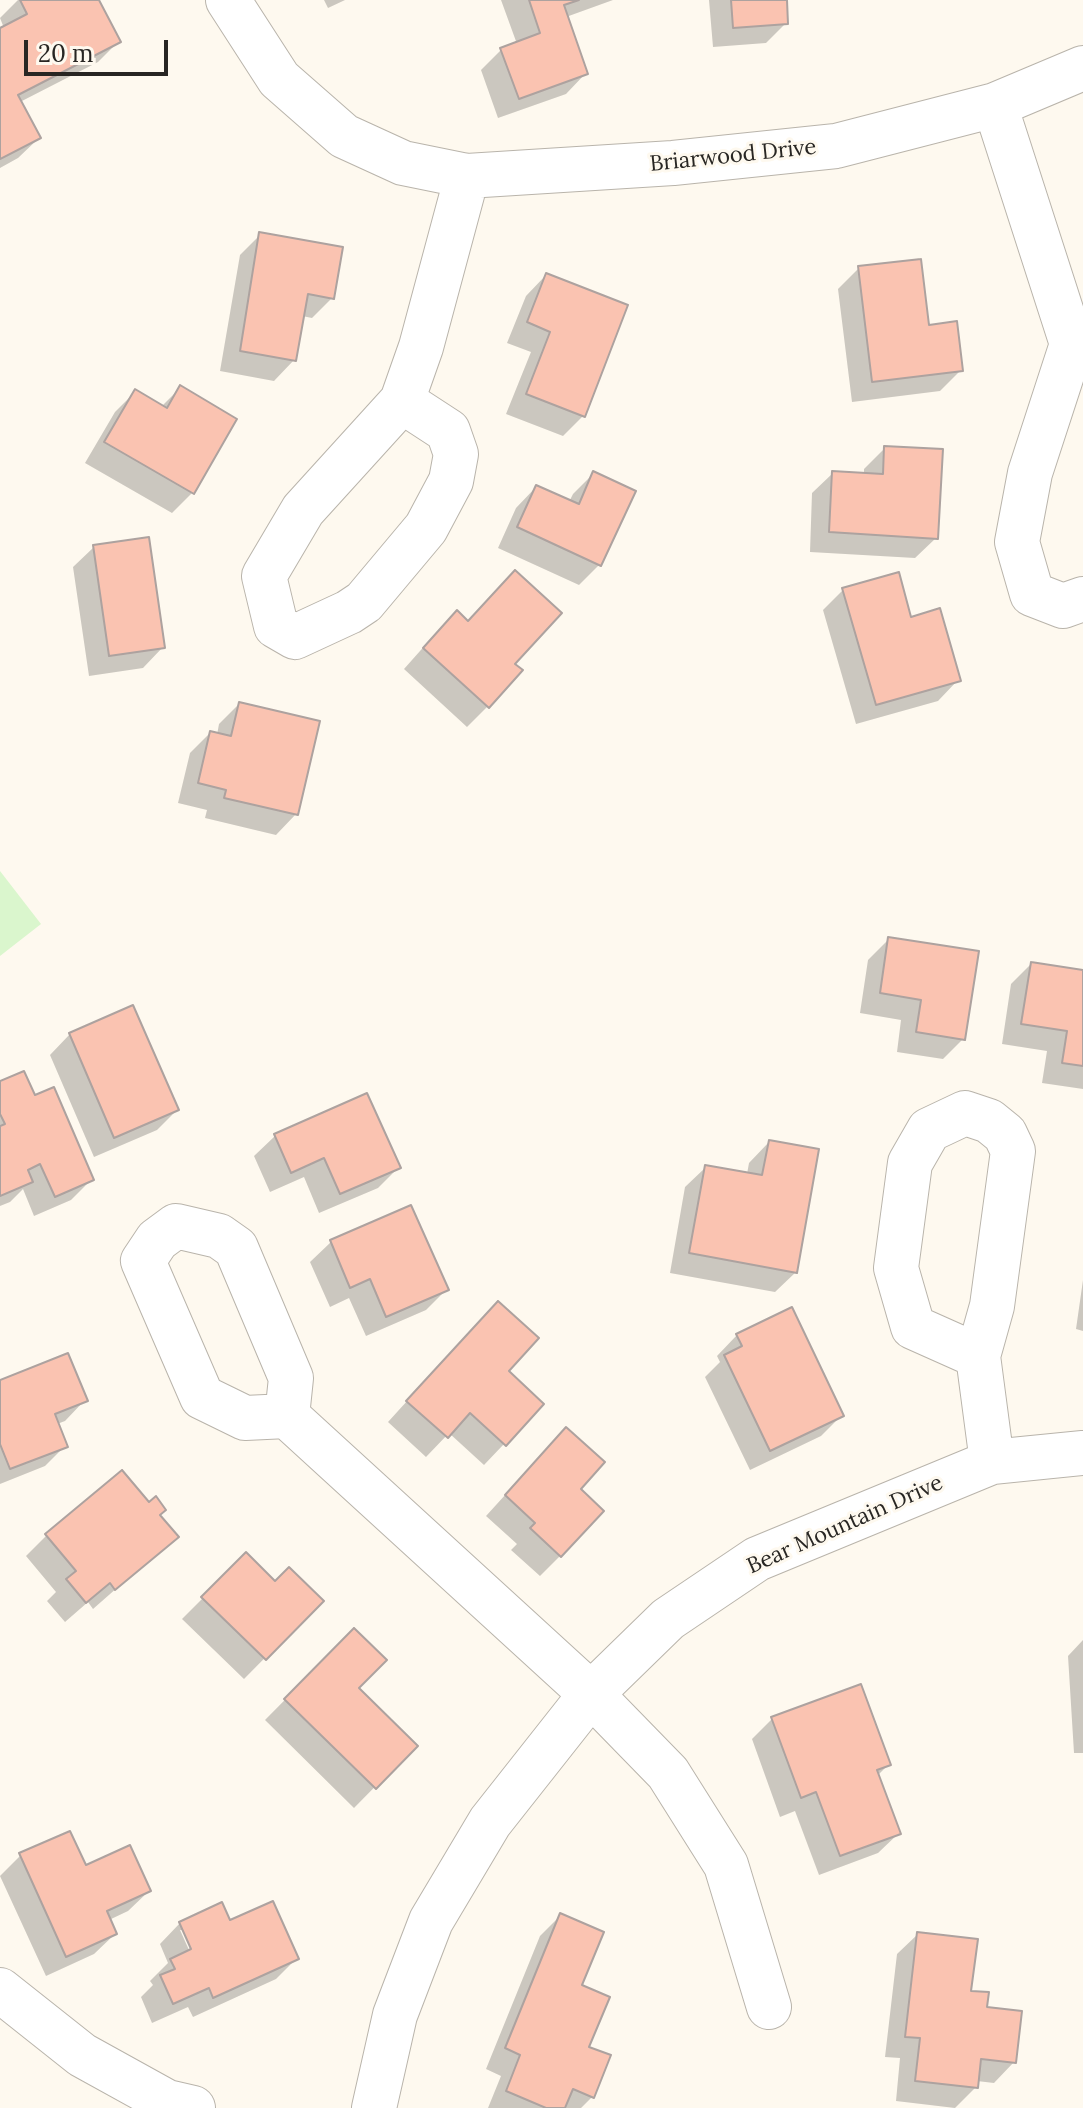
<!DOCTYPE html>
<html>
<head>
<meta charset="utf-8">
<style>
  body { margin:0 }
  #map { position:relative; width:1083px; height:2108px; overflow:hidden; background:#fef9ef; font-family:Lora,serif }
  canvas { display:block }
  .scale { position:absolute; left:24px; top:40px; width:144px; height:36px; box-sizing:border-box; border:4px solid #282623; border-top:0; padding-left:10px; font-size:24px; line-height:28px; white-space:nowrap; color:#282623; -webkit-text-stroke:6px #fef9ef; paint-order:stroke }
</style>
</head>
<body>
<div id="map">
<canvas width="1083" height="2108"></canvas>
<div class="scale">20 m</div>
</div>
<script>
const ctx = document.querySelector('canvas').getContext('2d');
ctx.lineJoin = 'round';
function fill(path, color) { ctx.fillStyle = color; ctx.fill(path, 'evenodd'); }
const poly = rows => new Path2D(rows.map(r => 'M' + r).join(''));
function strokePath(path, color, width, dash) { ctx.strokeStyle = color; ctx.lineWidth = width; ctx.lineCap = dash ? 'butt' : 'round'; ctx.setLineDash(dash || []); ctx.stroke(path); }
function label(font, color, halo, rows, align = 'center') {
  ctx.font = font + ' Lora,serif'; ctx.lineWidth = 6; ctx.setLineDash([]); ctx.textBaseline = 'middle'; ctx.strokeStyle = halo; ctx.fillStyle = color; for (const [text, x, y, turn = 0] of rows) {
    ctx.save(); ctx.translate(x, y); ctx.rotate((+turn || 0) * Math.PI / 180); ctx.textAlign = isNaN(turn) ? turn : align; if (halo) ctx.strokeText(text, 0, 0); ctx.fillText(text, 0, 0); ctx.restore();
  }
}
fill(poly([
  [0,871,41,924,0,956]
]), '#daf6cd');
fill(poly([
  [18,0,97,0,118,42,98,62,20,102,39,138,18,158,0,168,0,30,4,28,0,18],
  [324,0,345,0,328,8],
  [501,0,613,0,566,17,586,73,566,94,498,118,481,70,502,49,517,44],
  [709,0,785,0,786,23,766,43,713,47],
  [260,235,332,298,312,318,302,316,294,360,274,381,220,371,240,255],
  [859,268,927,327,961,370,940,391,852,402,838,289],
  [546,275,583,416,563,436,506,414,531,352,507,343,526,296],
  [180,388,192,493,172,513,85,463,115,412,135,392,161,407],
  [885,448,936,538,915,558,810,552,812,493,833,473,864,475,864,469],
  [593,474,599,565,579,585,498,548,516,508,536,487,569,502,573,494],
  [94,547,163,647,143,668,89,676,73,567],
  [843,590,910,619,958,680,938,701,856,724,823,610],
  [436,633,488,706,467,727,404,669],
  [239,704,296,814,276,835,205,818,207,810,178,803,190,753,210,733,217,735,219,724],
  [889,939,963,1039,943,1059,897,1052,901,1020,860,1013,868,960],
  [1031,964,1083,972,1083,1089,1042,1083,1047,1051,1002,1044,1011,984],
  [70,1034,177,1110,157,1130,94,1157,50,1055],
  [0,1084,34,1098,91,1180,71,1200,34,1216,23,1189,10,1202,0,1206],
  [275,1136,398,1168,378,1188,319,1213,304,1177,270,1192,254,1156],
  [769,1142,796,1272,775,1292,670,1273,685,1187,706,1167,747,1174,749,1163],
  [410,1207,446,1290,426,1310,366,1336,349,1298,330,1307,310,1262,331,1242],
  [1083,1280,1083,1331,1076,1329],
  [477,1324,506,1371,542,1404,484,1465,449,1433,426,1457,388,1422],
  [737,1335,842,1415,821,1436,750,1470,705,1377,720,1362,717,1356],
  [0,1382,85,1400,65,1421,57,1424,65,1446,45,1466,0,1484],
  [546,1450,578,1489,560,1556,540,1576,511,1550,517,1544,486,1516],
  [158,1515,176,1536,93,1609,88,1602,65,1622,47,1601,56,1592,26,1556,47,1535],
  [246,1555,275,1584,321,1601,244,1679,182,1619],
  [354,1630,356,1688,415,1746,354,1808,265,1720],
  [1083,1640,1083,1753,1074,1753,1068,1656],
  [772,1719,889,1764,877,1776,899,1833,878,1853,819,1875,795,1811,780,1817,752,1739],
  [21,1855,85,1868,149,1891,128,1911,109,1920,115,1934,94,1954,46,1976,0,1876],
  [560,1916,579,1986,592,2097,581,2108,488,2108,501,2076,486,2069,540,1936],
  [180,1923,229,1923,296,1959,276,1979,193,2017,188,2007,152,2023,141,1997,153,1985,150,1981,168,1963,160,1944],
  [180,1930,185,1930,196,1957,193,1959],
  [918,1934,985,2009,1014,2062,994,2083,977,2081,976,2087,955,2108,896,2101,900,2058,885,2057,897,1954]
]), '#0003');
const building = poly([
  [20,0,99,0,121,42,18,95,41,138,0,159,0,28,27,14,20,0],
  [529,0,579,0,564,5,588,74,519,99,500,48,540,33,529,0],
  [731,0,787,0,788,24,733,28,731,0],
  [259,232,343,247,334,299,308,294,296,361,240,351,259,232],
  [921,259,929,325,957,321,963,371,872,382,858,266,921,259],
  [546,273,628,305,585,417,526,394,550,332,527,322,546,273],
  [180,385,237,419,194,494,104,442,135,389,167,408,180,385],
  [884,446,943,449,938,539,829,532,832,471,883,474,884,446],
  [593,471,636,491,601,566,517,527,536,485,579,504,593,471],
  [149,537,165,648,109,656,93,545,149,537],
  [515,570,562,613,515,664,523,670,489,708,423,648,457,610,468,621,515,570],
  [899,572,911,617,940,608,961,681,876,705,842,588,899,572],
  [239,702,320,721,298,815,224,798,226,790,198,783,210,731,231,736,239,702],
  [888,937,979,951,965,1040,916,1032,921,1000,880,993,888,937],
  [1031,962,1083,970,1083,1066,1062,1063,1067,1031,1021,1024,1031,962],
  [133,1005,179,1110,114,1138,69,1033,133,1005],
  [24,1071,35,1095,54,1087,94,1180,55,1197,40,1164,28,1170,33,1182,0,1196,0,1126,5,1124,0,1114,0,1081,24,1071],
  [367,1093,401,1168,340,1194,324,1158,291,1173,274,1134,367,1093],
  [769,1140,819,1149,797,1273,689,1253,705,1165,762,1175,769,1140],
  [411,1205,449,1290,386,1317,370,1279,350,1288,330,1240,411,1205],
  [498,1301,539,1338,509,1371,544,1404,506,1446,470,1413,448,1438,406,1401,498,1301],
  [792,1307,844,1416,770,1451,724,1355,742,1346,736,1334,792,1307],
  [68,1353,88,1401,55,1414,68,1447,10,1469,0,1444,0,1380,68,1353],
  [566,1427,605,1462,581,1489,604,1511,561,1557,530,1528,535,1523,505,1495,566,1427],
  [122,1470,149,1502,156,1496,166,1510,160,1515,179,1537,115,1590,110,1583,86,1603,66,1579,76,1571,45,1534,122,1470],
  [246,1552,275,1581,289,1567,324,1601,266,1660,201,1597,246,1552],
  [354,1628,387,1660,359,1688,418,1746,376,1789,284,1699,354,1628],
  [861,1684,891,1765,877,1770,901,1834,840,1856,816,1792,801,1798,771,1717,861,1684],
  [70,1831,86,1865,130,1845,151,1891,107,1911,117,1934,66,1957,19,1853,70,1831],
  [273,1901,299,1959,213,1998,209,1988,173,2004,160,1975,175,1969,170,1959,191,1949,179,1922,222,1902,230,1920,273,1901],
  [560,1913,604,1932,582,1985,610,1997,589,2047,611,2055,594,2098,573,2089,565,2108,546,2108,506,2091,520,2055,505,2048,560,1913],
  [917,1932,978,1939,971,1991,989,1992,987,2007,1022,2011,1016,2063,981,2059,978,2088,915,2081,920,2038,905,2037,917,1932]
]);
fill(building, '#fac3b1');
strokePath(building, '#ada29f', 2);
const street = poly([
  [228,0,279,79,344,136,403,163,467,176,673,163,836,146,995,105,1083,68],
  [995,105,1072,344,1030,473,1017,542,1032,594,1063,606,1083,599],
  [402,401,448,431,456,454,451,481,426,528,364,602,349,612,295,637,276,626,264,576,303,510,402,401,421,347,467,176],
  [978,1356,913,1327,896,1268,910,1163,929,1130,965,1113,989,1121,1005,1134,1013,1151,992,1306,978,1356,992,1462],
  [287,1416,245,1418,202,1397,143,1261,157,1240,176,1226,219,1236,236,1248,291,1378,287,1416,591,1694,668,1773,726,1865,769,2007],
  [0,1990,82,2055,167,2102,193,2108],
  [374,2108,395,2015,431,1921,490,1822,591,1694,668,1619,757,1559,992,1462,1083,1453]
]);
strokePath(street, '#b9b4ab', 46);
strokePath(street, '#fff', 44);
label('22px', '#282623', '#fef9ef', [
  ["Briarwood Drive",733,156,-6],
  ["Bear Mountain Drive",845,1525,-24]
]);
</script>
</body>
</html>
